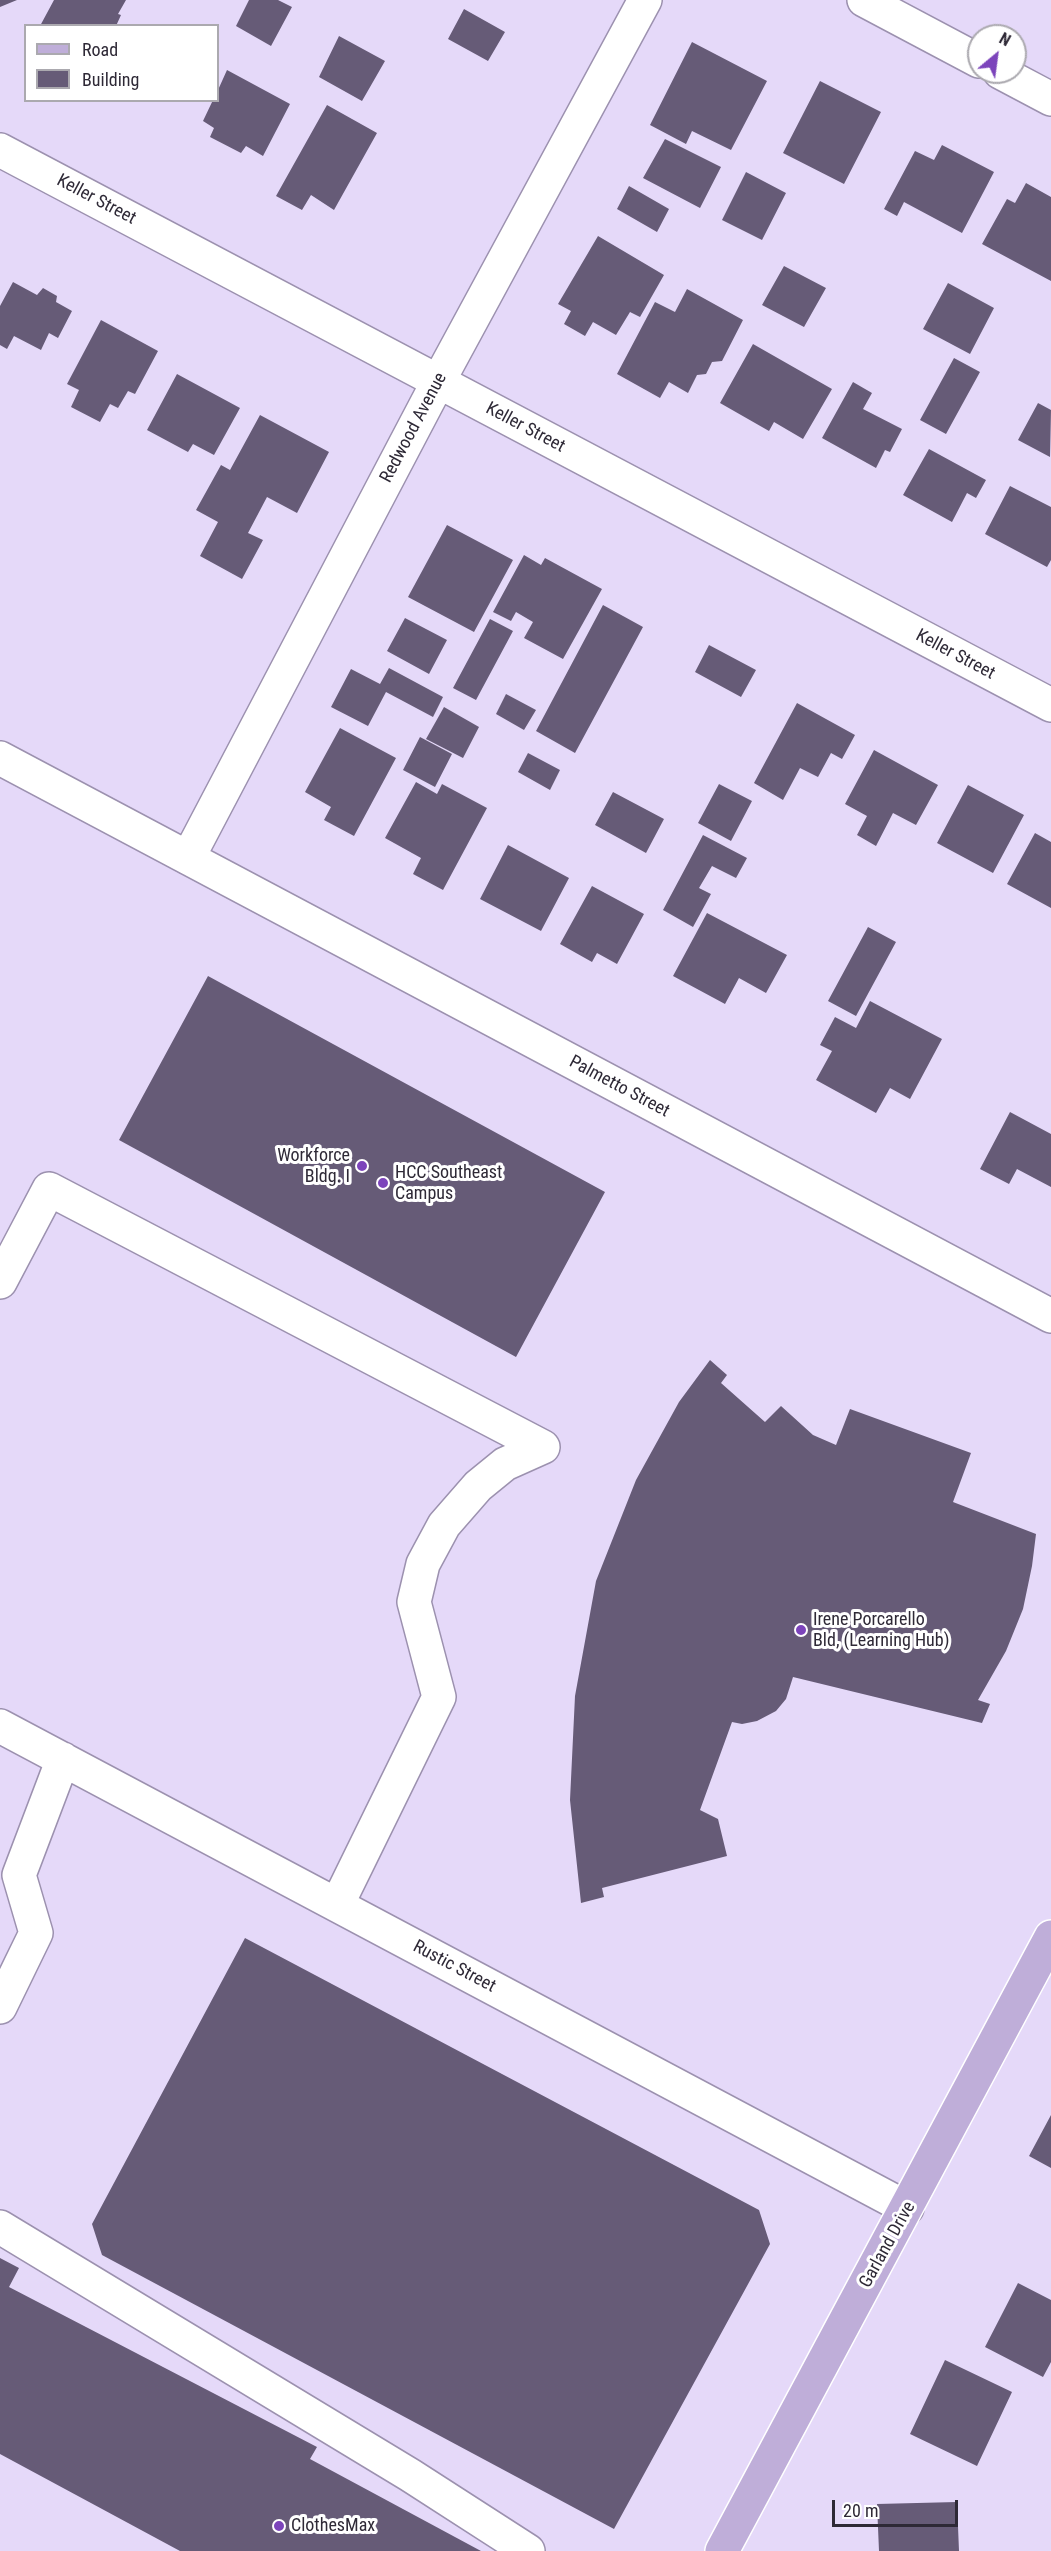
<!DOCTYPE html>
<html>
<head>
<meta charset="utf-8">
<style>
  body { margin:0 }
  #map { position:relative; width:1051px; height:2551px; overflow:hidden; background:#e5d9f9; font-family:"Roboto Condensed",sans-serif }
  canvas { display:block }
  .legend { position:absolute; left:24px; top:24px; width:195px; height:78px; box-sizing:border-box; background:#fff; border:2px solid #aba9af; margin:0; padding:8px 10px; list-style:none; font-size:18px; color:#2e2936 }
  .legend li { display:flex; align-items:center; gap:12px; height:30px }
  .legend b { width:30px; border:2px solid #aba9af }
  .north { position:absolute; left:967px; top:24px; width:60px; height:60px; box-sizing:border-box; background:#fff; border:2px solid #aba9af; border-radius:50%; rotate:29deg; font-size:16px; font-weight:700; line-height:24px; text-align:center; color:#2e2936 }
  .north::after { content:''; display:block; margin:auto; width:21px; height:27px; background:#7c44bb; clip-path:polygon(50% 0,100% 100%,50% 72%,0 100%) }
  .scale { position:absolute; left:832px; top:2500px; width:126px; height:27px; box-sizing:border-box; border:3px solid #2e2936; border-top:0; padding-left:8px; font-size:18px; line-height:21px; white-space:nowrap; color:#2e2936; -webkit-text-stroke:4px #fff; paint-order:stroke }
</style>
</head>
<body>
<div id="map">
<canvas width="1051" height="2551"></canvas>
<ul class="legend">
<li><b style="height:8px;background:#bfaed9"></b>Road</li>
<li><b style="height:16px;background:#665b77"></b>Building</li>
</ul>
<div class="north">N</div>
<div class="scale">20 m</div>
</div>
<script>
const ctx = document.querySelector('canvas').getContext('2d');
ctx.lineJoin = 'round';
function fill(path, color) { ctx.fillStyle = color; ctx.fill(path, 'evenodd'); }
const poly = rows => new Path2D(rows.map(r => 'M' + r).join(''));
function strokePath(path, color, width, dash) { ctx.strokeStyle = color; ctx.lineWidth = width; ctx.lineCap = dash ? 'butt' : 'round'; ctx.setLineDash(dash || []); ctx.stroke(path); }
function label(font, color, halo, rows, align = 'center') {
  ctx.font = font + ' "Roboto Condensed",sans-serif'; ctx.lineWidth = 6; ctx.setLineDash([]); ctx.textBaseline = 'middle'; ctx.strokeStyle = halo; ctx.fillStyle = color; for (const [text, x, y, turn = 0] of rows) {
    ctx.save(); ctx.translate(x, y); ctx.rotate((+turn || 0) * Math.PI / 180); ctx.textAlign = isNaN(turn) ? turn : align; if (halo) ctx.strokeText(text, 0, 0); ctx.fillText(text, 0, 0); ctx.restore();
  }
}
fill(poly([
  [0,0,17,0,0,7],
  [54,0,126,0,118,14,121,15,116,26,40,26],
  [249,0,278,0,292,7,271,46,236,26],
  [464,9,505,32,488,61,448,39],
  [339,36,385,61,362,101,319,77],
  [692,42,767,81,731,150,692,131,686,144,650,125],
  [227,70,290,104,263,156,246,146,241,153,210,137,214,128,203,121,213,100,218,100,218,90],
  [820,81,881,112,844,184,783,153],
  [327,105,377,133,334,210,311,195,302,210,276,196],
  [665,139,721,167,700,208,643,178],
  [942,145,994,172,962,233,904,202,897,216,884,209,915,151,934,160],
  [746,172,786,193,762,240,722,220],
  [1026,183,1051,197,1051,281,982,244,1007,199,1015,203],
  [629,186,669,209,657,232,617,209],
  [598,236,664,275,640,317,630,312,616,335,593,322,585,336,564,324,571,311,558,304],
  [784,266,826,288,804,327,762,305],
  [13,282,37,295,43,288,57,296,56,302,72,311,58,338,49,333,41,350,14,336,7,349,0,345,0,306],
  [948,283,994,308,970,354,923,329],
  [687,289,743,320,722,361,712,362,706,374,697,375,688,393,669,382,660,398,617,374,655,302,675,312],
  [101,320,158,351,135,394,128,391,118,408,110,404,100,422,71,407,79,390,67,384],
  [753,344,832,389,803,439,774,422,769,431,720,403],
  [954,358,980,372,946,434,920,420],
  [177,374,240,408,214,455,193,444,188,452,147,430],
  [853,382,872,393,863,409,902,429,890,452,885,450,876,468,822,438],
  [1038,403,1051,410,1050,457,1018,440],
  [260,415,329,452,297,513,267,497,248,533,263,540,242,579,200,556,218,522,196,510,221,465,230,470],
  [929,449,986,480,976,498,967,493,952,522,903,495],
  [1010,486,1051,507,1051,560,1047,567,985,534],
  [447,525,513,560,474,632,408,597],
  [524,555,541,565,545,558,602,589,563,659,524,638,533,622,516,612,511,621,493,612],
  [603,605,643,627,575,753,536,731],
  [405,618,447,640,429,674,387,651],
  [490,619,513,631,476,700,453,688],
  [709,645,756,670,741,697,695,672],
  [389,668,443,697,433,717,386,692,368,726,331,707,351,669,380,684],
  [506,694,536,710,524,730,496,714],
  [797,703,855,735,842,759,831,753,818,777,800,768,783,800,754,783],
  [444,707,479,727,463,758,426,739],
  [340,728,396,758,354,836,324,820,331,807,305,792],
  [420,737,452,754,435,787,403,770],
  [874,750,938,785,916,825,893,813,876,846,857,835,867,816,845,804],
  [528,753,560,770,550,790,518,772],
  [416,782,437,794,442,784,487,808,443,890,413,874,421,858,385,838],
  [719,784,752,801,731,841,698,823],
  [968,785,1024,815,993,873,937,843],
  [613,792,664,819,646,853,595,825],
  [1035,833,1051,842,1051,908,1007,884],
  [703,835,747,858,736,878,712,866,699,888,711,894,693,927,663,910],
  [508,845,569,878,541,931,480,899],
  [592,886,644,914,617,964,597,953,592,962,560,944],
  [707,913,787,955,766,993,739,978,725,1004,673,976],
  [868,927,896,942,856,1016,828,1001],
  [208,976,605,1192,516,1357,119,1140],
  [870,1001,942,1039,910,1099,890,1088,876,1113,816,1080,832,1051,820,1045,835,1017,856,1028],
  [1010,1112,1051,1134,1051,1187,1017,1169,1009,1184,980,1169],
  [710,1360,727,1375,721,1383,765,1422,781,1406,813,1435,836,1445,850,1409,971,1453,953,1502,1036,1534,1032,1566,1023,1609,1006,1651,978,1700,990,1704,982,1723,793,1677,786,1699,776,1711,757,1721,742,1724,732,1722,700,1810,718,1819,727,1856,602,1888,604,1897,581,1903,570,1800,575,1696,596,1581,636,1480,679,1402],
  [245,1938,759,2210,770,2244,614,2529,102,2255,92,2224],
  [1051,2115,1051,2168,1029,2156],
  [0,2258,19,2268,9,2287,317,2447,310,2459,481,2551,180,2551,0,2454],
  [1018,2283,1051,2300,1051,2362,1043,2377,985,2347],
  [945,2360,1012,2392,977,2466,910,2434],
  [957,2502,959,2551,879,2551,877,2504]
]), '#665b77');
const minor = poly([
  [864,0,979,61],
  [1000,72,1051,99],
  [0,150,1051,705],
  [0,758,1051,1316],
  [188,858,438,382,645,0],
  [0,1282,49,1189,543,1447,505,1464,478,1486,444,1525,423,1564,414,1602,439,1697,337,1905],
  [0,1726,907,2208],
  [0,2007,36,1933,19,1875,63,1759],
  [0,2227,410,2475,528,2551]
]);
const major = poly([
  [722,2551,1051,1937]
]);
strokePath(minor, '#9c91af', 36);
strokePath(major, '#fff', 36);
strokePath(minor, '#fff', 33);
strokePath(major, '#bfaed9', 33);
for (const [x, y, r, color] of [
  [362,1166,6,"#7c44bb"],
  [383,1183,6,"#7c44bb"],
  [801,1630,6,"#7c44bb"],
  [279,2526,6,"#7c44bb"]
]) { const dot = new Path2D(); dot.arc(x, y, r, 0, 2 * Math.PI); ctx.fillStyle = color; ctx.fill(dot); strokePath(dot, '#fff', 2); }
label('18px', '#2e2936', '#fff', [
  ["Keller Street",96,200,28],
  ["Redwood Avenue",414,428,-62],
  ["Keller Street",525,428,28],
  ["Keller Street",955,655,28],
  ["Palmetto Street",619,1087,28],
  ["Rustic Street",454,1967,28],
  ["Garland Drive",888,2245,-61]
]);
label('18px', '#2e2936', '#fff', [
  ["Workforce",350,1156,"right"],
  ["Bldg. I",350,1177,"right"],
  ["HCC Southeast",395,1173],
  ["Campus",395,1194],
  ["Irene Porcarello",813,1620],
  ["Bld, (Learning Hub)",813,1641],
  ["ClothesMax",291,2526]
], 'left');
</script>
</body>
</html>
